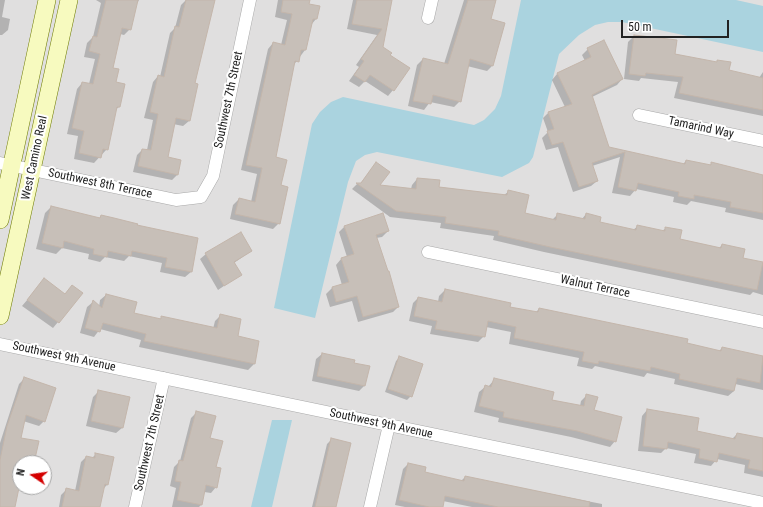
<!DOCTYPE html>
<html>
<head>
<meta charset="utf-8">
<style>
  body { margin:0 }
  #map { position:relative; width:763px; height:507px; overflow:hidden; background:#f2efe9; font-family:"Roboto Condensed",sans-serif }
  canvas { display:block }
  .north { position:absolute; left:12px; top:455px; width:40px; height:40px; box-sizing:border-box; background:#fff; border:1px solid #a7a7a7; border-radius:50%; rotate:283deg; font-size:11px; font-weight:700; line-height:16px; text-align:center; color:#222 }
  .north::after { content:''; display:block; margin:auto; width:14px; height:18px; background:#d40000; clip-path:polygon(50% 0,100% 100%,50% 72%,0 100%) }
  .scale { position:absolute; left:621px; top:20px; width:108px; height:18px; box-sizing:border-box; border:2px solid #222; border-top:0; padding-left:5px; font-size:12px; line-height:14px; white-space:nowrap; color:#222; -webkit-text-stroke:3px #fff; paint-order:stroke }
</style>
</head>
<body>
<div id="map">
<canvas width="763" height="507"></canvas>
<div class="north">N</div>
<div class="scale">50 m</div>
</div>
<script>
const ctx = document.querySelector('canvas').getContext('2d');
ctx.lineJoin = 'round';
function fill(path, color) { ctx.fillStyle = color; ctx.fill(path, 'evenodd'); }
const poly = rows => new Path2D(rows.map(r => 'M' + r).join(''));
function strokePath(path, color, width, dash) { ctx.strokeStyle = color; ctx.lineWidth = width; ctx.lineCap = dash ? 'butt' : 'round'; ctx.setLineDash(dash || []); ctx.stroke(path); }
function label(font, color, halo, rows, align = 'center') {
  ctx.font = font + ' "Roboto Condensed",sans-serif'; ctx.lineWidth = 4; ctx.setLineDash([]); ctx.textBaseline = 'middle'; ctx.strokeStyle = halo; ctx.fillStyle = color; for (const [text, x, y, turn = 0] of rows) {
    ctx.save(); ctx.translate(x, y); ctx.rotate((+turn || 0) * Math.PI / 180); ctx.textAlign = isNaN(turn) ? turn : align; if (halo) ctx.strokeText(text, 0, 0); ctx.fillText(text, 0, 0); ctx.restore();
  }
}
fill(poly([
  [0,0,763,0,763,507,0,507],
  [20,463,44,463,44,487,20,487]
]), '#e0dfdf');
fill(poly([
  [521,0,736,0,763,6,763,52,622,22,608,22,595,25,579,35,559,54,533,157,529,163,502,177,377,152,365,155,356,161,348,182,315,318,274,308,312,124,320,112,331,102,343,97,474,125,484,120,495,109,501,96],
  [272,420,292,420,272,507,251,507]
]), '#aad3df');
fill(poly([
  [0,0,5,0,2,17,10,19,8,30,2,35,0,35],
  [96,0,139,0,135,7,130,29,124,35,120,34,112,68,119,107,115,110,107,149,94,163,74,159,78,136,67,134,77,89,82,83,89,84,95,59,84,57,87,43,93,37,101,3],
  [186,0,213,0,194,84,197,85,189,121,183,126,173,124,166,158,178,174,172,180,133,172,137,155,142,150,147,150,153,120,144,118,153,82,158,76,160,77,170,33,175,28,181,5],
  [278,0,309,0,308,5,316,19,311,25,305,50,293,66,275,158,280,186,279,223,273,229,230,219,233,205,239,199,251,202,257,174,241,170,268,49,273,43,281,45,287,20,275,17],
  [353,0,391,0,382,47,389,55,393,90,388,96,365,81,359,87,349,81,359,67,356,65,377,35,347,29],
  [464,0,495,0,490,19,492,66,487,71,467,66,460,101,454,107,430,102,424,110,408,106,417,65,423,59,444,64],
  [634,36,674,54,715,63,718,61,728,71,759,78,763,72,763,116,674,98,678,82,641,78,639,81,624,79,628,42],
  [588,49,622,79,617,85,592,97,608,148,682,165,686,161,709,166,711,164,763,176,763,220,725,212,726,208,691,201,687,205,673,202,674,197,636,189,630,196,612,193,620,157,592,166,597,181,591,186,573,192,558,147,546,150,542,138,548,132,543,118,549,112,565,107,552,80,557,74,585,61,582,55],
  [376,163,378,186,411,189,412,185,417,179,438,187,504,195,508,192,524,214,552,220,558,214,582,219,586,214,599,223,633,230,638,226,662,231,666,228,679,239,719,248,722,245,742,259,763,263,763,295,753,292,750,295,544,252,493,240,494,236,440,228,441,223,390,217,352,189,357,184,360,184],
  [51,207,99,219,101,216,136,226,191,272,185,277,160,272,162,263,129,256,124,261,105,257,100,262,88,259,89,254,62,248,56,254,36,249,45,213],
  [345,226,388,231,382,237,376,238,398,307,393,312,358,322,352,301,330,307,326,294,332,288,342,285,336,265,341,259,347,257,339,232],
  [251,251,234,263,240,275,218,290,200,259,206,254],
  [44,280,64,295,72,286,82,293,53,328,22,306],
  [445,290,509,307,535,313,539,309,719,351,722,348,763,357,763,390,735,384,734,391,728,396,674,384,675,379,647,373,644,377,595,366,592,369,577,366,579,358,509,344,511,332,486,327,484,336,478,342,430,334,432,326,409,321,413,303,418,298,438,302,439,296],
  [106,295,132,314,159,320,162,317,213,329,215,321,221,315,236,337,258,342,254,364,248,370,139,347,141,340,100,329,94,337,80,333,87,307,93,302,99,307,100,300],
  [322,354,353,364,365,385,359,391,312,381,316,359],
  [400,357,411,396,407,400,385,392,396,361],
  [25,378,44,421,39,426,23,421,19,439,33,463,20,463,20,478,14,507,0,507,0,443,19,384],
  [494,380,551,400,580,406,581,401,587,395,593,410,615,441,610,447,571,437,498,422,499,418,474,412,479,392,485,387,488,387],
  [99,391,129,398,122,428,116,433,86,426,93,397],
  [647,410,695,432,732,439,737,434,763,439,763,477,744,473,745,465,717,459,711,466,694,463,696,454,666,448,661,453,638,451,642,416],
  [197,412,209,439,216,487,211,493,204,492,201,505,199,507,172,507,176,488,170,486,174,467,180,461,191,418],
  [332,439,335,507,312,507,327,444],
  [96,454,107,485,103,489,99,507,59,507,61,495,67,489,75,491,81,462,86,457,92,458],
  [408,464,424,473,461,481,465,477,602,504,602,507,472,507,443,501,442,507,405,507,395,505,403,469]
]), '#0003');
const building = poly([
  [106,0,138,0,131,30,122,28,113,68,119,69,116,82,125,84,120,107,117,107,108,150,103,149,101,158,79,153,84,131,72,128,82,82,93,84,100,54,89,51,93,36,97,37,106,0],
  [186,0,215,0,195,83,198,84,190,121,176,118,168,157,181,160,178,175,138,166,142,149,151,150,158,114,150,112,158,75,164,77,175,26,179,27,186,0],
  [283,0,310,0,309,4,320,6,317,19,313,19,306,50,301,50,299,62,295,61,276,157,287,160,281,185,288,187,280,224,235,214,239,198,255,202,262,168,246,165,273,42,285,45,292,14,281,12,283,0],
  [357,0,392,0,383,47,392,53,390,55,410,68,394,91,370,75,365,82,354,75,364,61,361,59,382,29,352,24,357,0],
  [468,0,496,0,491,19,505,23,493,66,470,59,461,102,433,95,431,104,413,101,423,58,448,64,468,0],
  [634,35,677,40,675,54,717,62,717,60,731,62,729,70,763,78,763,110,679,93,683,77,646,73,645,76,629,74,634,35],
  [604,40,623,79,592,95,609,147,685,164,686,160,711,165,711,162,763,175,763,213,730,207,731,202,694,195,694,199,678,196,679,192,638,183,636,191,618,187,625,152,592,163,598,181,579,187,563,142,552,145,547,131,554,129,548,112,572,104,557,73,591,57,587,48,604,40],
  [376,162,390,172,380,185,416,189,417,178,440,180,439,187,507,195,508,190,529,195,525,213,556,220,557,213,585,219,586,213,601,217,600,222,636,230,637,225,665,231,665,227,682,230,680,239,721,248,722,244,745,249,743,258,763,262,757,290,550,247,498,235,499,231,445,223,446,217,396,211,356,183,361,183,376,162],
  [51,206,100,218,101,215,114,218,138,224,137,225,198,238,192,272,165,267,167,258,132,251,131,256,108,251,107,257,93,254,94,249,64,241,63,248,42,243,51,206],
  [383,213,389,231,376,235,388,271,389,271,399,307,363,317,357,296,336,302,332,287,349,282,341,258,354,254,344,226,383,213],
  [241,232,252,251,234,262,242,275,224,286,205,253,241,232],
  [44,278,65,294,72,285,83,293,59,323,27,300,44,278],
  [445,289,511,303,510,307,538,312,539,308,688,339,687,343,721,351,722,347,763,356,760,383,737,378,734,391,679,379,680,374,651,367,650,371,599,361,598,364,582,361,584,352,514,338,516,327,488,321,485,337,435,329,437,321,414,316,418,297,442,302,445,289],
  [106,294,137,302,134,313,161,319,161,316,217,328,220,314,241,319,238,336,259,341,255,364,144,341,146,334,103,323,100,332,85,328,93,300,102,308,106,294],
  [322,353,355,360,354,363,370,366,365,386,317,376,322,353],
  [399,356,423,364,412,397,388,389,399,356],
  [24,377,56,388,45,422,26,415,21,438,39,441,34,463,20,463,20,483,15,507,0,507,0,460,7,426,24,377],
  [494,378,554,392,552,400,584,406,586,394,598,397,594,410,622,417,616,442,577,431,503,417,504,412,479,406,485,385,491,387,494,378],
  [98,390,130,397,123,428,91,421,98,390],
  [647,409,699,418,697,431,735,439,737,433,763,438,763,471,748,468,750,460,719,453,717,462,699,458,700,449,668,442,667,449,643,446,647,409],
  [196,411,216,416,210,438,223,441,216,467,221,468,217,488,206,485,202,505,177,500,181,482,175,481,179,460,183,461,196,411],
  [331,438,351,443,336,507,315,507,331,438],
  [95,453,114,457,108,485,105,484,100,507,62,507,66,488,79,491,86,456,95,458,95,453],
  [408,463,426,467,425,472,464,481,465,476,590,502,589,507,498,507,445,496,443,507,429,507,399,500,408,463]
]);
fill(building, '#c7bfb8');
strokePath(building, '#c4b6ab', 1);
const street = poly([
  [428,18,432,0],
  [639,115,763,141],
  [0,163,176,200,201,197,213,176,250,0],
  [428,252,763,322],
  [0,344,763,503],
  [135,507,164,378],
  [370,507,389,425]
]);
const secondary = poly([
  [0,220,47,0],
  [0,316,69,0]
]);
strokePath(street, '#a9a9a9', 13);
strokePath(secondary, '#707d05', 18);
strokePath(street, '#fff', 12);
strokePath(secondary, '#f7fabf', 17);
label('12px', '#222', '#fff', [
  ["Southwest 7th Street",229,100,-78],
  ["Tamarind Way",701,128,12],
  ["West Camino Real",35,158,-78],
  ["Southwest 8th Terrace",100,184,12],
  ["Walnut Terrace",595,287,12],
  ["Southwest 9th Avenue",64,357,12],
  ["Southwest 9th Avenue",381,424,12],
  ["Southwest 7th Street",150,443,-77]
]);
</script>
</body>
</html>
